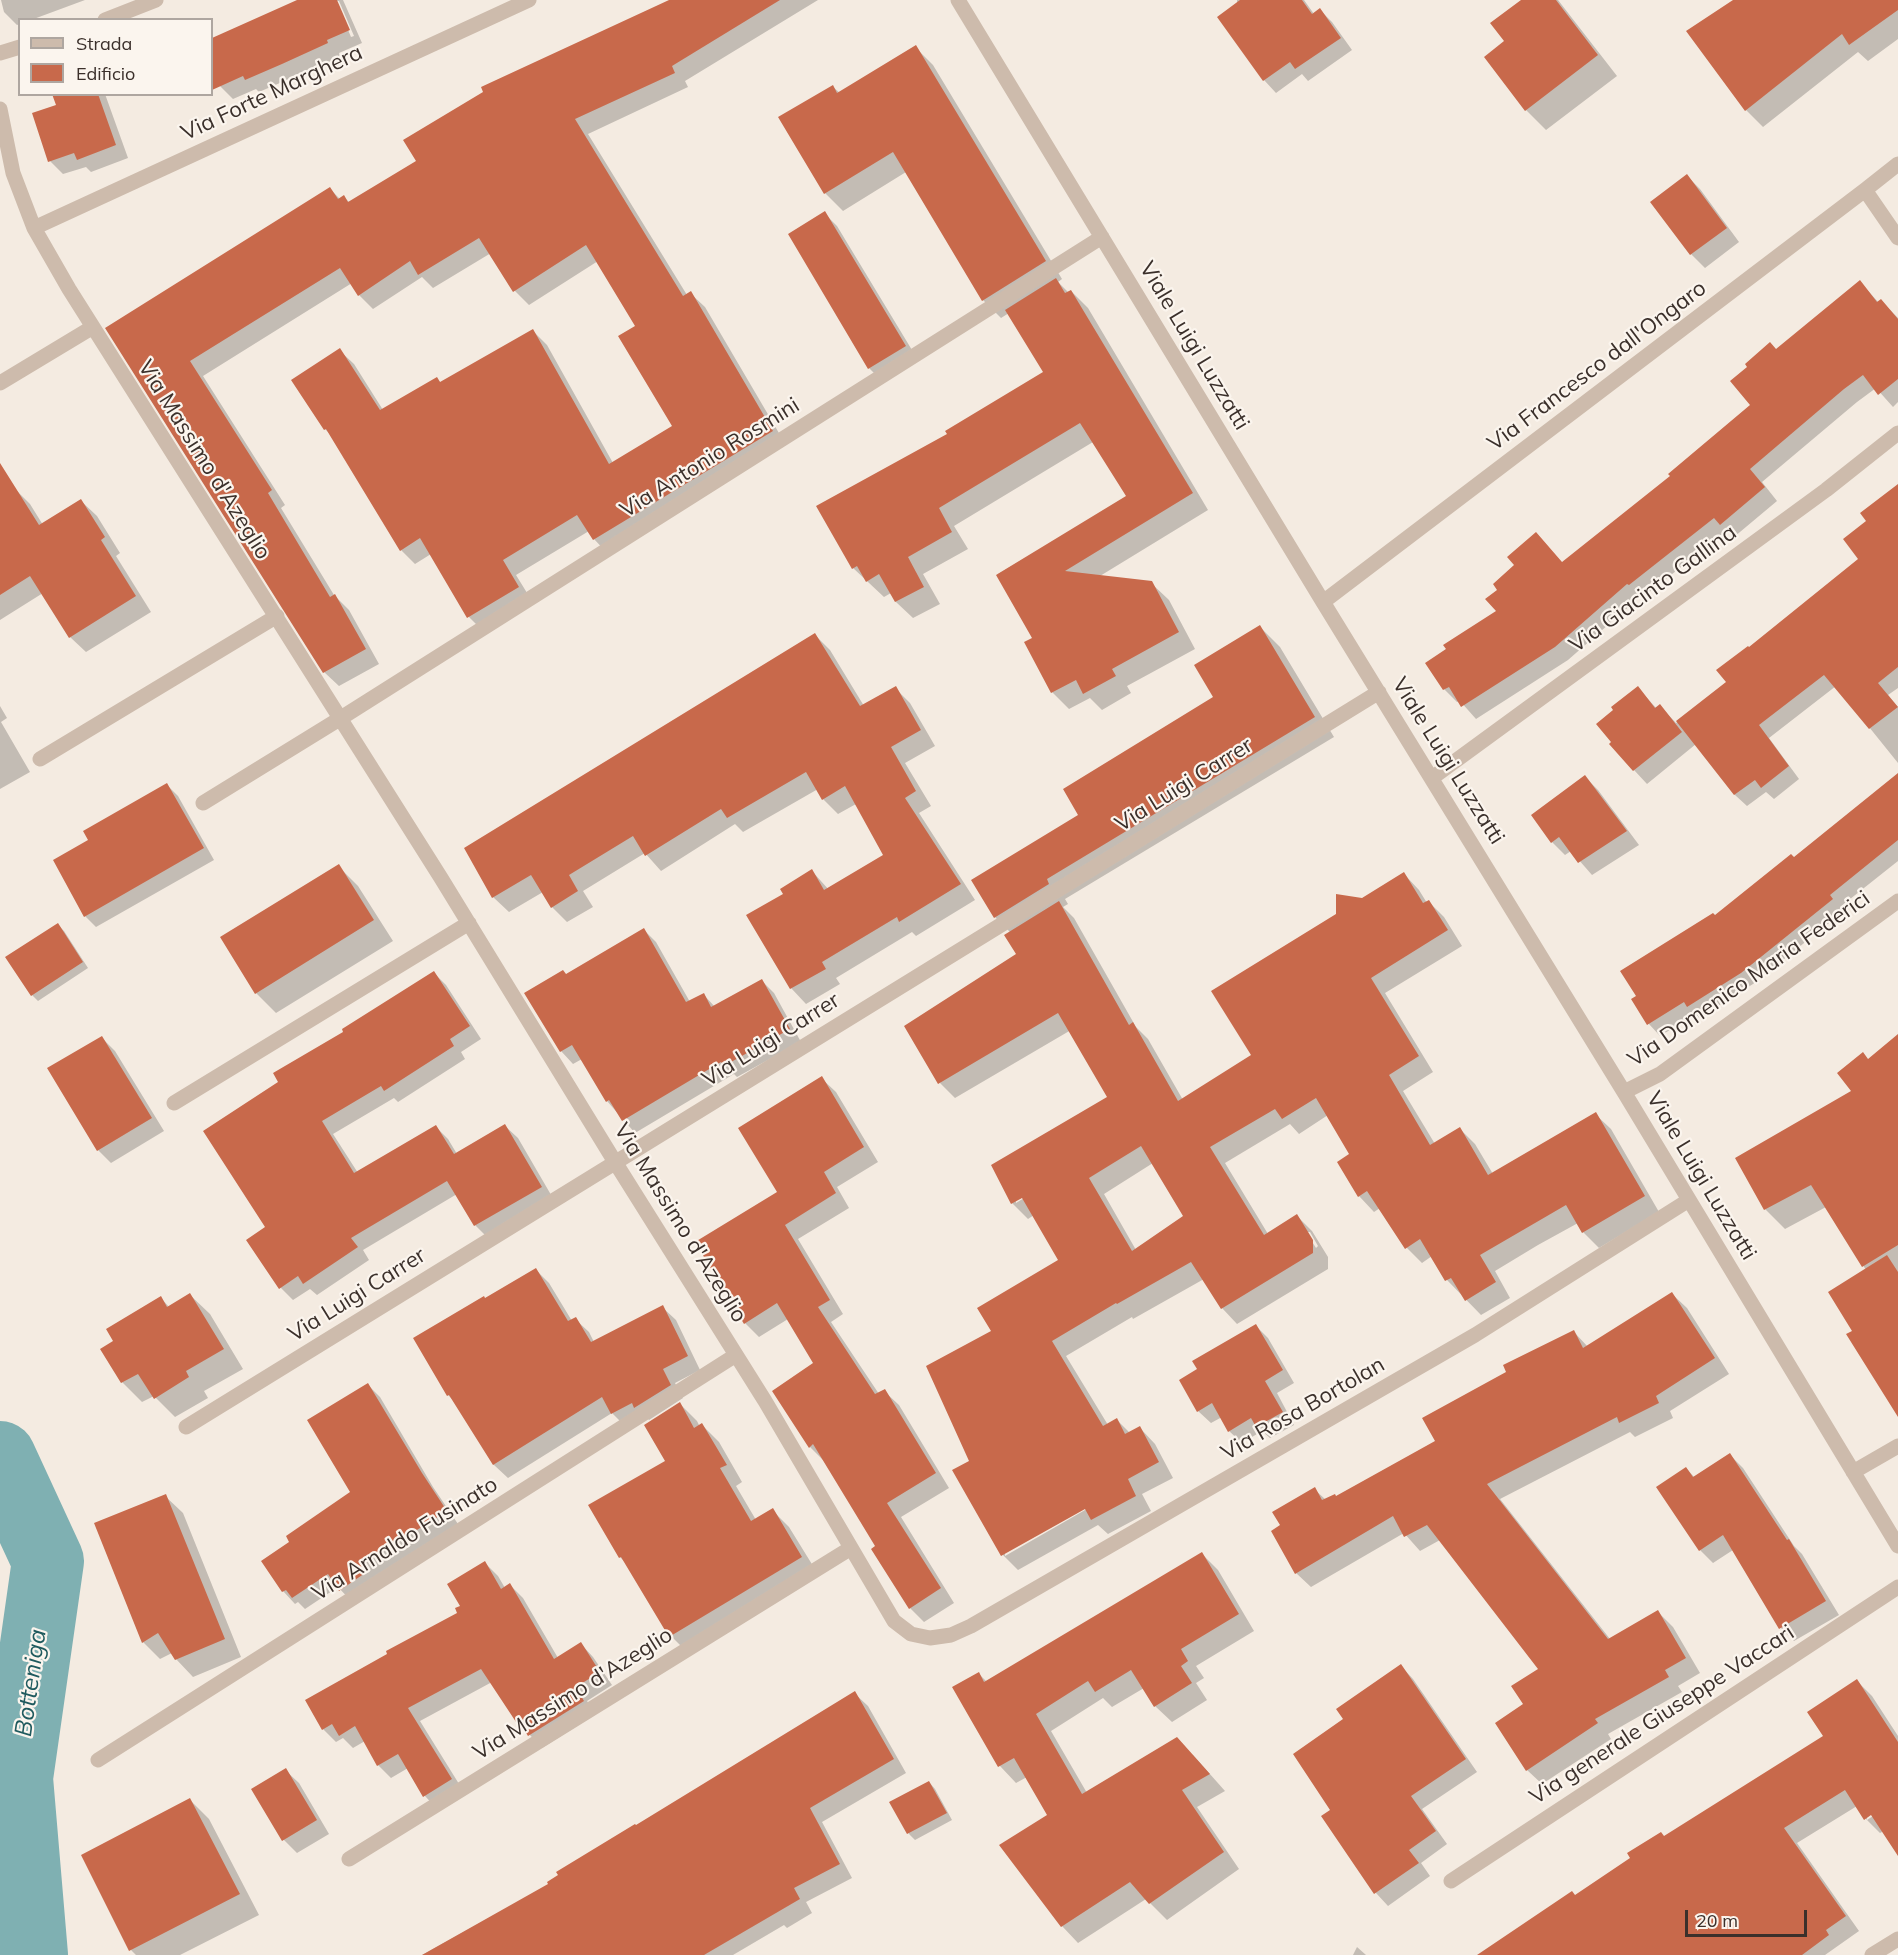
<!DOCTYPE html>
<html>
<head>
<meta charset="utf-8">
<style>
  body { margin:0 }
  #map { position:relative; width:1898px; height:1955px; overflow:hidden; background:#f4ebe1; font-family:Mulish,sans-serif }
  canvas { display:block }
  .legend { position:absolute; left:18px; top:18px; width:195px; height:78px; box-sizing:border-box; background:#fbf5ee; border:2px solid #aea6a0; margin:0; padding:8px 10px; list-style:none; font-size:18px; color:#3b302b }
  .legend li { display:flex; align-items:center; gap:12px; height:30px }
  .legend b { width:30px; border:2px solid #aea6a0 }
  .scale { position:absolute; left:1685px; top:1910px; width:122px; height:27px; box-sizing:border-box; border:3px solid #3b302b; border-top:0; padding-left:8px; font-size:18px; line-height:21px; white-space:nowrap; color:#3b302b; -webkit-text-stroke:4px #fbf5ee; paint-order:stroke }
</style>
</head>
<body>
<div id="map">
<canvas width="1898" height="1955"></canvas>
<ul class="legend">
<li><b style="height:8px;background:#cdbbac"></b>Strada</li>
<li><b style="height:16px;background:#c8694b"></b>Edificio</li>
</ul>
<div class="scale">20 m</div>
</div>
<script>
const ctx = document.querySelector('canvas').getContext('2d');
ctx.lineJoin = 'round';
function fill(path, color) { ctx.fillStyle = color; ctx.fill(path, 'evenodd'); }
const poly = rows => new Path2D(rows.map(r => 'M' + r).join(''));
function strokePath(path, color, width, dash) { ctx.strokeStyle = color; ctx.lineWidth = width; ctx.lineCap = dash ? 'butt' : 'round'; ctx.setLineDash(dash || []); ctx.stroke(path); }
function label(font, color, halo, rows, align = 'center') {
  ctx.font = font + ' Mulish,sans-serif'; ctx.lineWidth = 4.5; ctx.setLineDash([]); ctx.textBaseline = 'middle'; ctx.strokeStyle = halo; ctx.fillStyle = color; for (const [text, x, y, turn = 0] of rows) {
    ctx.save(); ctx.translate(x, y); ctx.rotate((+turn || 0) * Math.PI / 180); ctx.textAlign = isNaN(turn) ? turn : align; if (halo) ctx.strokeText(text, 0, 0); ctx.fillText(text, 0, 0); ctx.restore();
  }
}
fill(poly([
  [0,1421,30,1521,0,1493]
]), '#7fb0b2');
fill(poly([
  [1,0,85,0,31,20,20,20,20,24,17,25,4,12],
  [301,0,343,0,362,43,339,53,340,57,259,92,256,89,233,99,220,86,212,66,212,40],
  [336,1,339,1,354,36,351,37],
  [673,0,818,0,685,81,688,87,588,134,687,295,690,293,705,307,786,445,608,554,594,539,589,531,516,575,532,601,483,631,469,617,431,554,415,564,401,550,333,437,325,429,339,350,354,364,383,410,437,379,441,383,533,331,547,345,613,463,674,426,637,326,598,261,529,305,515,291,491,253,433,288,422,277,373,309,359,295,352,283,203,376,285,505,281,508,334,595,349,610,379,664,339,686,324,672,107,329,330,189,340,199,344,197,350,203],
  [1237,0,1304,0,1314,14,1320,10,1332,22,1352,50,1308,81,1302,74,1276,93,1264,80,1220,17,1237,4],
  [1523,0,1558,0,1617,76,1546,130,1526,110,1486,57,1506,41],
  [1736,0,1898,0,1898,39,1868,61,1858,52,1763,127,1746,110,1688,31],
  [915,47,933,65,1062,279,1058,282,1069,293,1071,291,1088,308,1208,510,1100,576,1151,583,1169,600,1195,649,1127,686,1131,693,1102,710,1090,698,1069,709,1052,692,1034,639,998,574,1128,497,1093,442,954,526,968,549,923,574,940,604,913,618,896,602,891,593,884,597,853,568,949,434,1045,372,1009,313,1001,318,983,300,906,172,843,211,825,193,833,87,840,93],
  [54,94,105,94,128,158,91,172,86,167,63,174,50,161,58,106],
  [1687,176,1700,189,1739,242,1705,268,1691,254,1652,202],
  [824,213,837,226,918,360,883,382,869,368,790,234],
  [1860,282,1879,303,1881,301,1898,318,1898,402,1893,407,1876,388,1857,402,1762,482,1777,501,1734,537,1728,530,1643,597,1641,596,1568,660,1476,719,1460,701,1457,702,1444,689,1427,663,1563,564,1672,477,1752,405,1776,350],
  [15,489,30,504,43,525,81,501,97,516,120,553,116,556,151,612,86,652,70,637,43,593,0,620,0,498],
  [1898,502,1898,688,1888,695,1898,707,1898,763,1836,686,1769,738,1799,779,1774,799,1766,792,1747,806,1735,795,1696,744,1647,784,1634,770,1638,688,1657,709,1660,706,1676,723,1728,683,1749,649,1860,559],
  [1260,627,1280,647,1334,737,1065,899,1068,904,1063,907,1074,918,1136,1027,1148,1039,1183,1100,1253,1056,1362,900,1404,874,1419,890,1427,903,1429,902,1444,917,1462,946,1385,993,1433,1072,1403,1091,1435,1144,1460,1129,1475,1144,1493,1174,1595,1114,1611,1129,1659,1212,1599,1248,1583,1232,1578,1223,1538,1245,1495,1271,1510,1298,1481,1315,1447,1280,1432,1256,1422,1263,1407,1248,1380,1208,1374,1212,1359,1196,1351,1154,1328,1115,1299,1134,1290,1124,1225,1163,1268,1234,1297,1216,1312,1231,1328,1257,1328,1269,1237,1324,1222,1308,1204,1279,1133,1319,1132,1317,1066,1356,1108,1425,1117,1420,1130,1433,1140,1428,1155,1444,1173,1478,1142,1494,1151,1511,1108,1534,1098,1525,1018,1570,1003,1555,971,1462,1060,1261,1034,1215,1028,1219,1012,1203,993,1165,1109,1098,1071,1030,955,1098,940,1083,1018,955,1010,932,995,917,1080,815,1216,698],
  [1153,1163,1185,1216,1136,1250,1104,1194],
  [1029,1195,1016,1203,1016,1200],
  [1306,1232,1310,1232,1318,1246,1316,1248],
  [1091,1504,1092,1506,1005,1556,1005,1552],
  [815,635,830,650,864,706,895,688,910,703,935,746,905,763,931,806,919,813,975,900,916,936,912,932,836,978,840,984,806,1004,791,988,785,894,812,871,829,890,885,856,856,804,838,814,823,799,818,789,743,832,735,824,661,871,645,853,583,891,593,907,567,922,552,907,543,892,509,912,493,897,466,849],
  [0,706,7,718,1,722,30,772,0,789],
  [1898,775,1898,861,1840,907,1844,911,1753,984,1699,1018,1696,1014,1660,1036,1649,1024,1633,1000,1715,917,1794,859],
  [1585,777,1598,790,1639,845,1592,875,1571,851,1565,855,1552,842],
  [167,785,178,796,214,860,96,927,85,916],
  [338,866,358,886,393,941,276,1013,256,993,222,938],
  [58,925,64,931,88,968,38,1001,32,995],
  [644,930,656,942,690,1002,704,995,715,1007,762,981,774,993,801,1042,737,1077,734,1074,635,1133,607,1101,582,1059,573,1064,561,1051,567,976],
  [434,973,446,985,481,1039,461,1052,465,1059,398,1102,394,1098,333,1134,358,1173,436,1127,448,1139,457,1154,505,1126,518,1138,554,1200,488,1238,475,1225,457,1194,363,1250,369,1260,317,1295,310,1289,293,1300,281,1288,248,1240,267,1228,280,1083,346,1033],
  [1898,1036,1898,1413,1854,1331,1866,1270,1826,1207,1785,1229,1765,1209,1853,1091,1869,1060],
  [102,1038,115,1051,164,1131,111,1163,98,1150],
  [821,1078,836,1092,878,1162,837,1187,849,1208,798,1239,843,1314,831,1322,879,1394,884,1391,899,1405,949,1488,901,1517,954,1603,924,1622,910,1608,877,1546,824,1461,810,1447,815,1364,788,1319,759,1337,745,1323,779,1193],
  [536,1270,549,1283,572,1321,575,1319,589,1332,594,1342,662,1307,676,1320,700,1370,675,1383,683,1398,649,1420,645,1416,625,1426,612,1413,508,1478,494,1465,456,1403,449,1396,415,1338],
  [1672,1294,1687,1308,1729,1374,1670,1411,1673,1418,1635,1437,1630,1432,1500,1499,1610,1639,1658,1612,1673,1627,1700,1673,1678,1686,1682,1692,1608,1734,1611,1739,1542,1784,1527,1770,1525,1705,1540,1669,1440,1540,1420,1551,1404,1533,1311,1587,1296,1573,1282,1526,1314,1489,1326,1500,1336,1497,1437,1441,1508,1372,1574,1332,1588,1347],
  [190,1295,210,1314,243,1369,204,1391,208,1398,175,1417,154,1396,142,1402,122,1382,115,1342,161,1298,169,1307],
  [1256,1326,1268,1338,1294,1383,1277,1393,1294,1425,1270,1438,1262,1431,1242,1443,1229,1431,1222,1417,1211,1423,1198,1411,1199,1370],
  [368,1385,380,1397,433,1487,458,1524,352,1602,338,1587,305,1609,298,1602,295,1604,283,1591,291,1543,352,1493],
  [680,1404,697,1421,700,1427,702,1425,719,1442,742,1482,736,1486,756,1520,772,1510,789,1527,818,1574,688,1653,671,1636,627,1564,620,1557,667,1462],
  [1730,1455,1743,1468,1794,1546,1802,1554,1839,1615,1794,1641,1781,1628,1733,1550,1713,1563,1700,1550,1686,1468,1695,1478],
  [165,1496,183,1513,241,1657,193,1677,176,1659,172,1653,160,1659,143,1642],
  [1202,1554,1218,1570,1254,1631,1196,1666,1204,1678,1196,1683,1207,1700,1172,1722,1155,1706,1144,1688,1112,1707,1103,1698,1051,1731,1087,1793,1193,1755,1225,1791,1197,1807,1239,1869,1167,1920,1146,1899,1078,1943,1062,1926,1049,1816,1027,1777,1016,1783,1000,1766,954,1688,979,1674,987,1682],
  [485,1563,498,1576,505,1588,510,1585,523,1598,558,1658,581,1644,593,1657,612,1685,587,1701,596,1714,542,1748,517,1721,492,1682,420,1721,464,1792,437,1809,425,1796,408,1768,391,1778,378,1765,365,1741,353,1748,343,1738,336,1742,323,1729,459,1613],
  [1401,1666,1413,1679,1477,1772,1422,1809,1447,1844,1421,1863,1430,1876,1388,1906,1376,1893,1323,1817,1332,1810,1345,1720],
  [1857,1681,1872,1696,1898,1736,1898,1853,1884,1831,1880,1833,1867,1820,1879,1812,1877,1810,1867,1817,1867,1820,1857,1806,1797,1843,1859,1931,1825,1955,1490,1955,1664,1837,1825,1737],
  [854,1693,868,1706,906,1773,822,1822,852,1878,806,1902,812,1913,787,1928,784,1925,733,1955,422,1955,550,1884],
  [285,1770,299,1783,329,1834,297,1853,284,1840],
  [929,1782,935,1789,952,1820,915,1840,909,1834,891,1803],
  [189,1799,209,1819,259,1915,180,1955,136,1955,131,1950],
  [1357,1947,1366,1955,1353,1955]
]), '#0003');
strokePath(poly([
  [0,1457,48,1561,17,1778,32,1955]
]), '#7fb0b2', 72);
fill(poly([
  [297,0,337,0,350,30,327,40,328,43,282,64,245,80,243,76,212,90,212,38],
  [669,0,780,0,672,66,675,73,575,119,683,296,691,291,773,431,593,540,577,515,503,560,519,587,467,618,420,538,400,551,326,429,324,430,291,380,340,348,380,410,437,377,440,382,533,329,609,464,672,426,618,336,635,326,586,245,513,292,479,238,418,275,410,261,358,296,340,268,190,361,272,490,268,493,330,597,335,594,366,649,323,673,105,328,330,187,338,199,344,195,348,202,416,161,403,140,483,92,481,87],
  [1240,0,1302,0,1312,14,1320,8,1341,38,1295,69,1290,62,1263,81,1217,17],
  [1521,0,1556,0,1598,55,1525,111,1484,57,1504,41,1490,23],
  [1733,0,1898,0,1898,10,1849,45,1842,34,1745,111,1686,31],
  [916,45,1046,261,982,301,893,152,824,194,778,117,833,85,837,93],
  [52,94,98,94,116,145,77,160,74,153,48,162,32,113,56,105],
  [1687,174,1727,228,1690,255,1650,202],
  [825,211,906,346,868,369,788,234],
  [1056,278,1065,293,1071,290,1193,493,1065,571,1152,581,1179,632,1112,669,1116,676,1083,694,1076,680,1051,693,1024,642,1032,638,996,575,1126,496,1080,423,939,508,952,532,908,557,924,587,895,602,879,574,866,582,857,566,852,569,816,506,947,434,945,431,1043,372,1005,310],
  [1860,280,1877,302,1881,299,1898,319,1898,379,1878,395,1863,375,1844,389,1750,469,1765,487,1720,525,1714,518,1629,585,1627,584,1555,647,1461,707,1449,687,1443,690,1425,663,1446,649,1443,645,1496,611,1485,599,1497,590,1493,584,1514,565,1507,557,1536,532,1562,562,1670,476,1668,474,1750,405,1730,381,1747,367,1745,364,1770,342,1776,349],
  [0,463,39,525,81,499,105,537,101,540,136,596,69,638,30,576,0,595],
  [1898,484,1898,667,1878,683,1898,707,1869,729,1824,675,1759,725,1789,766,1761,788,1755,780,1734,795,1676,721,1726,682,1716,670,1748,646,1749,647,1858,559,1843,539,1866,521,1860,513],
  [1260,625,1315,717,1047,879,1049,884,994,918,971,880,1078,815,1063,789,1213,697,1194,665],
  [815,633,860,706,896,686,921,730,891,747,916,791,905,798,961,884,899,922,897,917,822,962,826,969,790,989,746,915,783,894,780,889,812,869,824,890,883,855,845,786,822,800,806,772,727,818,721,809,645,856,633,836,569,875,578,891,551,908,531,875,492,898,464,848],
  [1638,686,1655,708,1660,704,1682,732,1633,771,1609,744,1611,742,1596,724,1613,710,1611,707],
  [1898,773,1898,840,1830,895,1833,899,1741,973,1687,1007,1684,1002,1647,1025,1631,999,1636,996,1620,971,1713,913,1715,915,1791,854,1794,857],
  [1585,775,1627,831,1578,863,1559,837,1551,843,1531,815],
  [167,783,204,848,84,917,53,860,88,840,83,831],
  [339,864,374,920,255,994,220,937],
  [1404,872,1423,903,1429,900,1448,930,1371,978,1419,1056,1389,1075,1430,1145,1460,1127,1488,1175,1596,1112,1645,1196,1582,1233,1566,1205,1480,1255,1496,1282,1465,1301,1451,1278,1445,1281,1420,1239,1405,1249,1367,1191,1358,1197,1337,1162,1349,1154,1316,1098,1282,1119,1275,1109,1210,1147,1264,1235,1297,1214,1313,1240,1313,1253,1221,1309,1191,1262,1117,1304,1116,1303,1052,1341,1103,1426,1117,1418,1125,1434,1140,1426,1159,1462,1128,1479,1136,1496,1091,1520,1085,1509,1001,1556,952,1470,969,1461,926,1366,991,1331,977,1308,1058,1260,1022,1198,1011,1204,991,1165,1107,1097,1058,1013,938,1084,904,1026,1016,954,1004,935,1059,901,1129,1025,1133,1022,1178,1101,1251,1055,1211,991,1336,914,1336,894,1362,898],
  [1141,1146,1183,1216,1132,1251,1089,1178],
  [58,923,83,962,31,996,5,957],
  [644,928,686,1002,704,993,711,1007,762,979,790,1029,724,1066,721,1062,622,1121,609,1100,606,1102,572,1045,560,1052,524,993,563,970,566,974],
  [434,971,470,1026,450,1039,454,1046,384,1091,381,1086,322,1121,354,1173,436,1125,454,1154,505,1124,542,1187,474,1226,447,1181,351,1238,358,1247,303,1284,298,1276,279,1289,246,1240,265,1227,203,1131,278,1082,273,1073,343,1032,342,1029],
  [1898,1034,1898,1245,1862,1267,1811,1185,1764,1210,1735,1158,1851,1091,1837,1073,1863,1052,1868,1059],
  [102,1036,152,1118,97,1151,47,1068],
  [822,1076,864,1147,824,1172,836,1193,785,1225,830,1300,818,1307,875,1394,885,1389,936,1473,887,1503,941,1588,909,1609,871,1549,875,1546,813,1444,809,1448,772,1391,813,1363,777,1303,744,1324,695,1242,777,1192,738,1128],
  [1887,1255,1898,1272,1898,1417,1846,1334,1852,1331,1828,1292],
  [536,1268,568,1321,576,1317,591,1342,663,1305,688,1356,663,1369,671,1385,634,1408,632,1403,611,1414,602,1397,493,1465,449,1395,447,1396,413,1338,484,1296,485,1298],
  [1672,1292,1715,1358,1656,1396,1659,1403,1619,1423,1617,1417,1487,1484,1608,1639,1658,1610,1686,1658,1665,1670,1669,1677,1595,1719,1598,1723,1526,1771,1495,1723,1523,1704,1511,1686,1538,1669,1427,1525,1404,1537,1393,1516,1295,1574,1271,1531,1280,1525,1272,1512,1315,1487,1322,1500,1335,1494,1336,1496,1435,1441,1422,1418,1506,1372,1503,1365,1574,1330,1583,1348],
  [190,1293,224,1349,186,1371,189,1377,154,1399,138,1374,121,1383,100,1349,113,1341,106,1329,161,1296,167,1307],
  [1256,1324,1283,1370,1265,1381,1283,1412,1256,1427,1251,1418,1228,1432,1212,1403,1197,1412,1179,1380,1197,1369,1192,1361],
  [368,1383,422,1473,447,1511,363,1564,368,1571,339,1591,328,1574,292,1598,286,1590,282,1592,261,1561,289,1542,286,1536,350,1492,307,1420],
  [680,1402,694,1428,702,1423,727,1465,720,1468,751,1521,773,1508,802,1557,669,1637,621,1557,619,1558,588,1505,665,1461,644,1425],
  [1730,1453,1787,1540,1789,1539,1826,1601,1779,1629,1723,1535,1699,1551,1656,1487,1686,1467,1693,1477],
  [166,1494,225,1639,175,1660,158,1633,142,1643,94,1523],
  [1202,1552,1239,1614,1181,1649,1188,1661,1181,1666,1192,1683,1154,1707,1131,1670,1095,1692,1088,1681,1036,1714,1082,1794,1177,1737,1210,1774,1182,1790,1224,1852,1149,1904,1130,1882,1061,1927,999,1845,1047,1815,1014,1758,998,1767,952,1687,979,1672,984,1682],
  [485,1561,501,1589,510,1583,554,1659,581,1642,600,1672,576,1687,584,1701,528,1736,518,1720,516,1722,481,1669,408,1708,452,1779,423,1797,398,1754,377,1766,355,1726,339,1736,332,1724,322,1730,305,1700,387,1654,386,1651,457,1613,455,1608,460,1606,447,1584],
  [1401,1664,1466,1759,1411,1796,1436,1831,1409,1850,1419,1863,1374,1894,1321,1816,1330,1810,1293,1754,1343,1719,1336,1709],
  [1857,1679,1898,1742,1898,1856,1871,1815,1864,1820,1845,1790,1784,1828,1846,1916,1826,1930,1829,1935,1802,1955,1477,1955,1572,1891,1575,1895,1630,1858,1627,1853,1661,1832,1664,1836,1823,1736,1807,1712],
  [855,1691,894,1759,810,1808,840,1864,794,1888,800,1899,704,1955,422,1955,548,1884,547,1882,558,1875,556,1872,635,1824,636,1825],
  [286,1768,317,1820,282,1841,251,1789],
  [929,1781,947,1813,907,1834,889,1802],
  [190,1798,240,1894,129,1951,81,1855]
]), '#c8694b');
strokePath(poly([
  [958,0,1323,602,1624,1092,1898,1546],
  [105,20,156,0],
  [0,53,20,47],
  [0,109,13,173,34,228,69,289,441,878,615,1162,765,1401,894,1621,911,1634,930,1638,951,1635,971,1626,1475,1335,1689,1200],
  [1865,190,1898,238],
  [34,228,529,0],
  [0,383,93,327],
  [1323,602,1865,190,1898,164],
  [40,759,277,616],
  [1432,778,1826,490,1898,433],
  [203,803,341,718,1102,237],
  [1624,1092,1660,1074,1898,901],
  [174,1103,469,923],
  [186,1427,1379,692],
  [1853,1472,1898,1446],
  [98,1760,736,1355],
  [349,1859,851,1548],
  [1451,1881,1898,1587],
  [1872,1955,1898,1939]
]), '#cdbbac', 15);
label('22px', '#3b302b', '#fbf5ee', [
  ["Via Forte Marghera",272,93,-25],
  ["Viale Luigi Luzzatti",1194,346,59],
  ["Via Francesco dall'Ongaro",1597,366,-37],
  ["Via Antonio Rosmini",710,458,-32],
  ["Via Massimo d'Azeglio",204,460,58],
  ["Via Giacinto Gallina",1653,589,-36],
  ["Viale Luigi Luzzatti",1448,761,58],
  ["Via Luigi Carrer",1184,785,-32],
  ["Via Domenico Maria Federici",1749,979,-35],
  ["Via Luigi Carrer",771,1040,-32],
  ["Viale Luigi Luzzatti",1701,1176,59],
  ["Via Massimo d'Azeglio",680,1223,58],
  ["Via Luigi Carrer",357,1295,-32],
  ["Via Rosa Bortolan",1303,1409,-30],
  ["Via Arnaldo Fusinato",405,1539,-32],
  ["Via Massimo d'Azeglio",573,1694,-32],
  ["Via generale Giuseppe Vaccari",1662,1715,-33]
]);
label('italic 24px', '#1f5a5e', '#fbf5ee', [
  ["Botteniga",31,1683,-82]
]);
</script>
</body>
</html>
